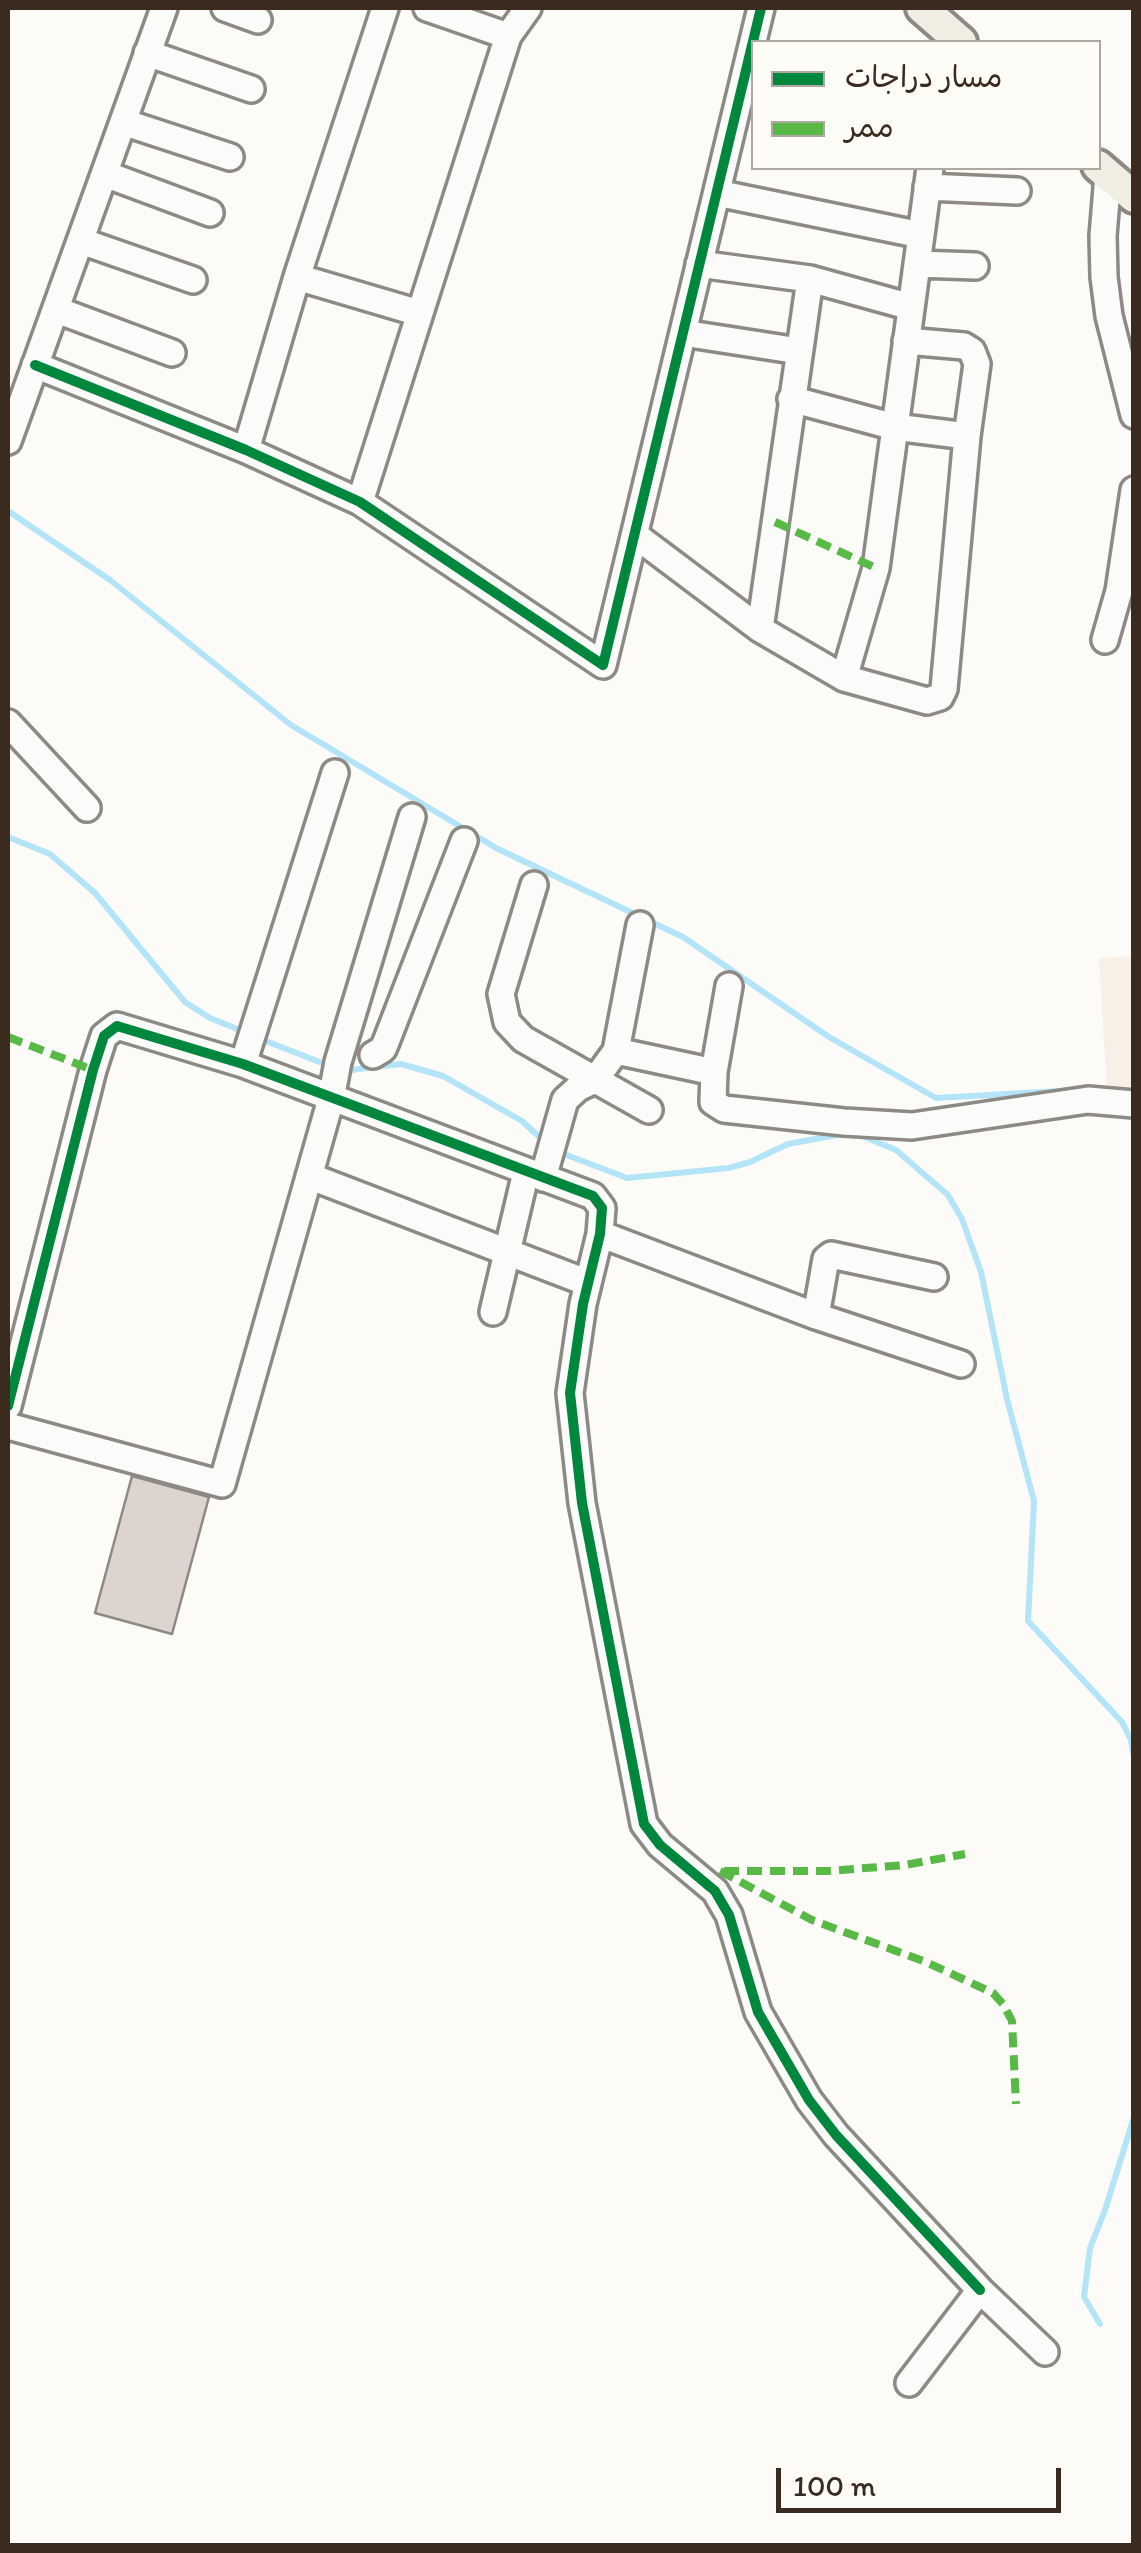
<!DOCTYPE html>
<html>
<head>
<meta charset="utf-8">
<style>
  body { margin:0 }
  #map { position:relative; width:1141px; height:2553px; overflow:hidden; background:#fcfbf8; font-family:Itim,"Playpen Sans Arabic",sans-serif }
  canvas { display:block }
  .frame { position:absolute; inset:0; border:10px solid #3b2a1e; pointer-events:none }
  .legend { position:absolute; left:751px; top:40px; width:350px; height:130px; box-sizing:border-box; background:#fdfcf7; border:2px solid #afa8a0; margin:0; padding:12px 18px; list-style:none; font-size:30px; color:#3b2a1e }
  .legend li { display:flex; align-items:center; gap:20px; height:50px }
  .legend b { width:50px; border:2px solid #afa8a0 }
  .scale { position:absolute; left:776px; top:2468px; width:285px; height:45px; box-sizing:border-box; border:5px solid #3b2a1e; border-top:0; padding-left:12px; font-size:30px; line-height:35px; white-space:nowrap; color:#3b2a1e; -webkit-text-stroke:8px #fdfcf7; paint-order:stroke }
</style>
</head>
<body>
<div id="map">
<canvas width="1141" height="2553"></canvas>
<div class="frame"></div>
<ul class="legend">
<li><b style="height:12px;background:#00873e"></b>مسار دراجات</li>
<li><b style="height:12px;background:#58b947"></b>ممر</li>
</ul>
<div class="scale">100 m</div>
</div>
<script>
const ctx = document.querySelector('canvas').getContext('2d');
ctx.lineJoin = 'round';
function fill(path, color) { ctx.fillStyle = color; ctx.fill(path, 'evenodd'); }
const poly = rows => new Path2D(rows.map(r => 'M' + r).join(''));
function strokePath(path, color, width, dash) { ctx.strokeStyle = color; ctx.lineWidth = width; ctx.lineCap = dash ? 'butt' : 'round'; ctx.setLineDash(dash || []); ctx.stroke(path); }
fill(poly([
  [1133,956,1133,1092,1107,1089,1099,958]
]), '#f8efe6');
strokePath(poly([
  [8,511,110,580,291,725,496,848,683,937,829,1037,936,1098,1077,1090],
  [8,837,50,854,95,893,185,1002,210,1018,247,1033],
  [258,1038,330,1066],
  [342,1071,401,1064,443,1076,522,1121,546,1143],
  [855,1133,896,1150,948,1195,962,1219,981,1272,1007,1399,1034,1501,1028,1621,1122,1722,1131,1740,1134,1757],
  [556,1151,627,1178,729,1168,750,1162,788,1144,842,1134],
  [1100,2324,1084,2297,1090,2248,1105,2210,1134,2117]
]), '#b3e4f7', 6);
const building = poly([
  [132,1476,209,1497,172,1634,95,1613,132,1476]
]);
fill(building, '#ddd4cd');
strokePath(building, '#8d8985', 2.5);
const minor = poly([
  [225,8,258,20],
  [427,8,508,36],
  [147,53,251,89],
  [123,122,230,157],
  [105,174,210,213],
  [1108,175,1103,236,1104,277,1109,316,1134,415],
  [927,187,1017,191],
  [717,193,921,235],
  [81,241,193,280],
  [699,264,810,279,911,307],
  [917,264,975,266],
  [297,277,419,313],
  [57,310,172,353],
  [683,333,799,351],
  [35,365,246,450,360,502,603,665,761,8],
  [791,399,895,427,967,436],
  [8,441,164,8],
  [246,450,297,277,385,8],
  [360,502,508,36,528,8],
  [635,535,760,629,844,678,927,701,940,697,944,689,967,436,977,364,972,351,964,346,906,341],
  [760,629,810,279],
  [1105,640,1119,591,1134,490],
  [844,678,876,568,930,168],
  [8,723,87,808],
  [534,885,501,994,507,1022,523,1039,649,1110],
  [729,986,714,1072,713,1102,724,1109,844,1122,912,1126,1088,1100,1134,1104],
  [616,1051,714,1072],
  [373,1055,383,1049,386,1042,464,841],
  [243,1064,335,773],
  [309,1176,588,1283],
  [543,1178,565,1100,578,1088,595,1080,616,1051,640,925],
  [600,1234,816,1316,961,1364],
  [493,1312,526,1172],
  [816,1316,826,1259,831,1255,934,1277],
  [8,1406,93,1070,104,1036,117,1026,243,1064,593,1196,602,1208,600,1234,583,1304,570,1393,582,1503,644,1824,660,1845,715,1891,729,1915,758,2012,809,2100,836,2135,980,2290,1045,2352],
  [8,1426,222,1484,331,1099,338,1062,412,817],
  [909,2383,980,2290]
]);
const major = poly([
  [922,8,961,42],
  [1098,166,1134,197]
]);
strokePath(minor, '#8d8985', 32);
strokePath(major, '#8d8985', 38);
strokePath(minor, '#fbfbf9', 25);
strokePath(major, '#f0ede3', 30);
strokePath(poly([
  [775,522,876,568],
  [8,1037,93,1070],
  [720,1871,812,1920,926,1962,993,1993,1003,2004,1012,2021,1016,2104],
  [724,1871,828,1871,905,1865,965,1854]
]), '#58b947', 8, [15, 8]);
strokePath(poly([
  [35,365,246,450,360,502,603,665,761,8],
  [8,1406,93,1070,104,1036,117,1026,243,1064,593,1196,602,1208,600,1234,583,1304,570,1393,582,1503,644,1824,660,1845,715,1891,729,1915,758,2012,809,2100,836,2135,980,2290]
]), '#00873e', 10);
</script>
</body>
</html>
